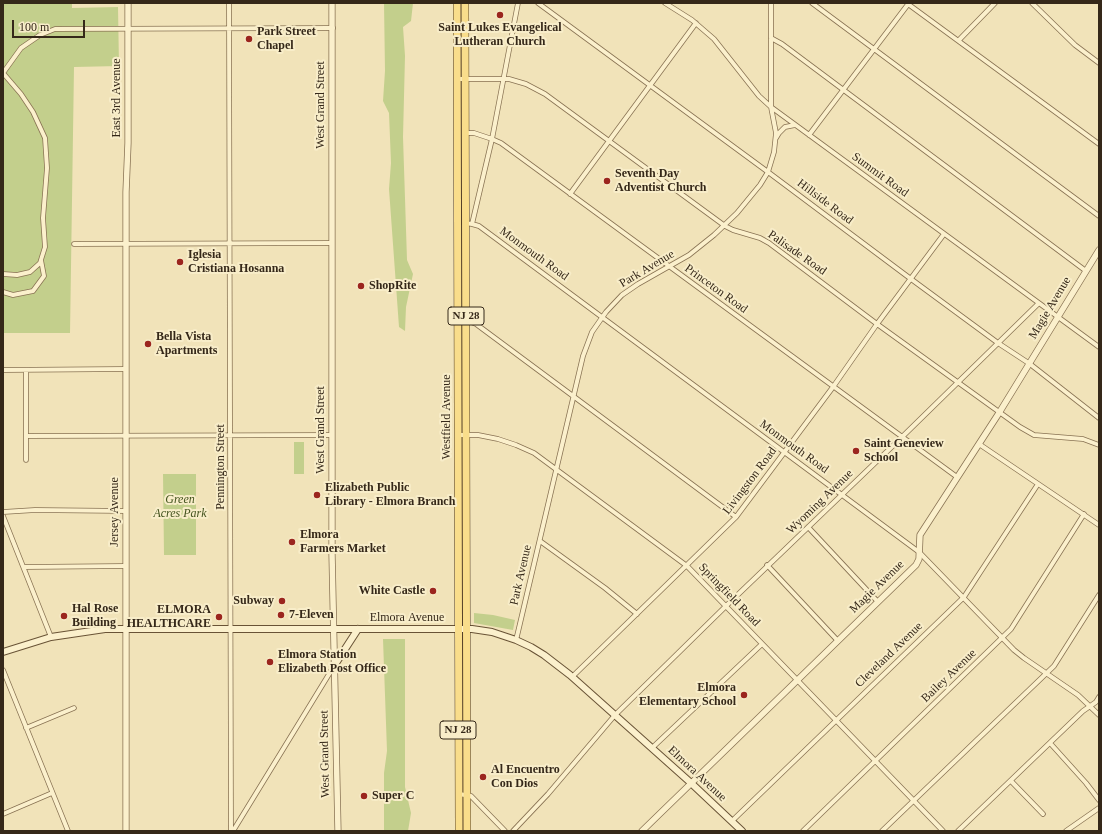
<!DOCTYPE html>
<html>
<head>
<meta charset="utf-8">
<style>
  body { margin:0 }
  #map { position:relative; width:1102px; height:834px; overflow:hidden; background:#f1e3b9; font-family:"Times New Roman",serif }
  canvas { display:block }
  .frame { position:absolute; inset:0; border:4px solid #352819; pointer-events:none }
  .scale { position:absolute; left:12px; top:20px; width:73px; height:18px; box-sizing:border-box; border:2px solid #352819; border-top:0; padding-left:5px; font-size:12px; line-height:14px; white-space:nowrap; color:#352819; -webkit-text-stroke:3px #f8edc9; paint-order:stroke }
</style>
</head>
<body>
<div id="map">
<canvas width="1102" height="834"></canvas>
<div class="frame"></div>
<div class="scale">100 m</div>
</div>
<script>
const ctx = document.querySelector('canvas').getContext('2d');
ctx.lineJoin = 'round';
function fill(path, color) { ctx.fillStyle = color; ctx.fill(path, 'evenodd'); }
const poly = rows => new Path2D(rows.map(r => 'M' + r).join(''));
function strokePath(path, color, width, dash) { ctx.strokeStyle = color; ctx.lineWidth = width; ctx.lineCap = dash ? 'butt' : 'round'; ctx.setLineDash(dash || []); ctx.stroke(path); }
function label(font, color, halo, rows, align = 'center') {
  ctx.font = font + ' "Times New Roman",serif'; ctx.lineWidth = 4; ctx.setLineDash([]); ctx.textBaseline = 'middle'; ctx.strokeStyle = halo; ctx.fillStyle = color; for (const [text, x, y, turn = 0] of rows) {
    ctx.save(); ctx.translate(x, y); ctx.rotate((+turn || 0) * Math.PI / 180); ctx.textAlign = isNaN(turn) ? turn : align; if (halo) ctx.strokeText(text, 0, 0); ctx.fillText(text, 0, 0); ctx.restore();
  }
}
fill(poly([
  [3,3,72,3,72,8,118,7,119,66,74,67,70,333,3,333],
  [384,3,413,3,411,21,403,27,405,56,403,137,407,260,413,274,406,307,405,331,399,327,389,189,391,163,389,113,383,101,385,71],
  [294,442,304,442,304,474,294,474],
  [163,474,196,474,196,555,164,555],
  [474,613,493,615,515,620,513,630,474,623],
  [383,639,405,639,405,787,411,813,408,831,384,831,384,773,387,751]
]), '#c3cf8c');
const minor = poly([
  [229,3,231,831],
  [538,3,768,172,911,279,998,343,1030,364,1099,418],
  [665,3,692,20,714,39,759,96,771,107,1099,347],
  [812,3,1099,216],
  [1032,3,1075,45,1099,63],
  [908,4,1099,144],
  [771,38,782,44,1086,271],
  [959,40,995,3],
  [3,73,21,48,40,35,55,29,333,28],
  [3,73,21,94,33,112,45,138,47,168,43,218,45,247,40,263,30,272,17,275,3,274],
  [457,79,509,79,526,84,545,94,725,226,733,230,760,238,769,243,877,324,1020,427,1034,435,1083,439,1099,445],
  [464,133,474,133,492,139,501,143,957,477],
  [809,135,909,3],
  [776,138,779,133,785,127,795,125],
  [570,194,696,23],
  [465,223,472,224,479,226,919,552,1014,650,1024,658,1078,695,1099,715],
  [472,224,492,139,518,3],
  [74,244,332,243],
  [3,292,13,295,33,291,44,276,41,260],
  [458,323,471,322,476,324,736,517],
  [3,370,126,369],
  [458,435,478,435,498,439,516,445,534,453,687,566,943,831],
  [26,436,332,435],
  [979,444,1099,525],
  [26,460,26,370],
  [3,512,35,510,126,511],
  [3,516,51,637],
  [808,527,878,602],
  [540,541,605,588,637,614],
  [767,565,838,641],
  [24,567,126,566],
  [516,640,518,632,583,356,592,332,606,312,622,295,638,284,689,255,714,235,737,213,760,185,768,172,774,152,776,133,771,107,771,3],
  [3,670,68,831],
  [572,677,736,517,833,387,877,324,944,234],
  [26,728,74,708],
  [1050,743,1086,783,1099,800],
  [652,748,762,644],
  [1011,781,1043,814],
  [459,794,471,796,505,831],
  [3,814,52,793],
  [732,821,964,597,1038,484],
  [233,831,334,666],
  [513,831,548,794,615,715,726,606,901,438,1038,304],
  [803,831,1011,629,1084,514],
  [882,831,1054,666,1099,595],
  [958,831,1083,711,1096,702,1099,697],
  [1066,831,1099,808]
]);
const tertiary = poly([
  [332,3,332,554,338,831],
  [126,831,126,192,128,143,128,3],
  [642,831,916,565,919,559,920,535,999,413,1099,250]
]);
const secondary = poly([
  [3,652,51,637,105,629,472,629,492,632,516,640,531,647,544,655,570,675,691,783,742,831],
  [334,666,358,629]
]);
const primary = poly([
  [457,3,459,831],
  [465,3,467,831]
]);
strokePath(minor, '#887253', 5.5);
strokePath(tertiary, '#887253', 7);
strokePath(secondary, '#695336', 8);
strokePath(primary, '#543f28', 8);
strokePath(minor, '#fbf0cc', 4);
strokePath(tertiary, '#fbf0cc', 5.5);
strokePath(secondary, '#fbf0cc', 6);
strokePath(primary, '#f9dd8b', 7);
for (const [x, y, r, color] of [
  [500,15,4,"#9b251e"],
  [249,39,4,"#9b251e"],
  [607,181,4,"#9b251e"],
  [180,262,4,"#9b251e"],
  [361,286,4,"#9b251e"],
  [148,344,4,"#9b251e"],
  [856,451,4,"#9b251e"],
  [317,495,4,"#9b251e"],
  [292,542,4,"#9b251e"],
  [433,591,4,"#9b251e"],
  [282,601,4,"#9b251e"],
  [281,615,4,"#9b251e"],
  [64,616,4,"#9b251e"],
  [219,617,4,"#9b251e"],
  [270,662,4,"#9b251e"],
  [744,695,4,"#9b251e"],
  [483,777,4,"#9b251e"],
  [364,796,4,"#9b251e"]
]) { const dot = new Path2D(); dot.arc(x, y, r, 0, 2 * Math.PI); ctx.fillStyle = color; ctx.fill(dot); strokePath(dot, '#f8edc9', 1.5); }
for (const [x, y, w] of [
  [466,316,36],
  [458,730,36]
]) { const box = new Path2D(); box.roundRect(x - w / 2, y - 9, w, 18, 3); ctx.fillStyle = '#f8edc9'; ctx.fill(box); strokePath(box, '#352819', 1); }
label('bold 11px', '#352819', null, [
  ["NJ 28",466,316],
  ["NJ 28",458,730]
]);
label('bold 12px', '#352819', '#f8edc9', [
  ["Saint Lukes Evangelical",500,28,"center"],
  ["Lutheran Church",500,42,"center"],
  ["Park Street",257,32],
  ["Chapel",257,46],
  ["Seventh Day",615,174],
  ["Adventist Church",615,188],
  ["Iglesia",188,255],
  ["Cristiana Hosanna",188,269],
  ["ShopRite",369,286],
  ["Bella Vista",156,337],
  ["Apartments",156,351],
  ["Saint Geneview",864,444],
  ["School",864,458],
  ["Elizabeth Public",325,488],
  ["Library - Elmora Branch",325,502],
  ["Elmora",300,535],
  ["Farmers Market",300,549],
  ["White Castle",425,591,"right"],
  ["Subway",274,601,"right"],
  ["Hal Rose",72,609],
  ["Building",72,623],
  ["ELMORA",211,610,"right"],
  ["HEALTHCARE",211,624,"right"],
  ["7-Eleven",289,615],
  ["Elmora Station",278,655],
  ["Elizabeth Post Office",278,669],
  ["Elmora",736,688,"right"],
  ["Elementary School",736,702,"right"],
  ["Al Encuentro",491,770],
  ["Con Dios",491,784],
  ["Super C",372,796]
], 'left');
label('12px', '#352819', '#f8edc9', [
  ["East 3rd Avenue",117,98,-90],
  ["West Grand Street",321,105,-90],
  ["Summit Road",880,175,36],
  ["Hillside Road",825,202,37],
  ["Palisade Road",797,253,35],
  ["Monmouth Road",534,254,36],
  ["Park Avenue",647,269,-31],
  ["Princeton Road",716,289,36],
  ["Magie Avenue",1050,308,-59],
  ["Westfield Avenue",447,417,-90],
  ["West Grand Street",321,430,-90],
  ["Monmouth Road",794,447,36],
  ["Pennington Street",221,467,-90],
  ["Livingston Road",750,481,-53],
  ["Wyoming Avenue",820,502,-44],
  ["Jersey Avenue",115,512,-90],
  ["Park Avenue",521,575,-77],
  ["Magie Avenue",877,587,-44],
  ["Springfield Road",729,595,46],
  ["Elmora Avenue",407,618],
  ["Cleveland Avenue",889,655,-44],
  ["Bailey Avenue",949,676,-44],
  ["West Grand Street",325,754,-91],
  ["Elmora Avenue",697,774,43]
]);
label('italic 12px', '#43531e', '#f8edc9', [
  ["Green",180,500],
  ["Acres Park",180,514]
]);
</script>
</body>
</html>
